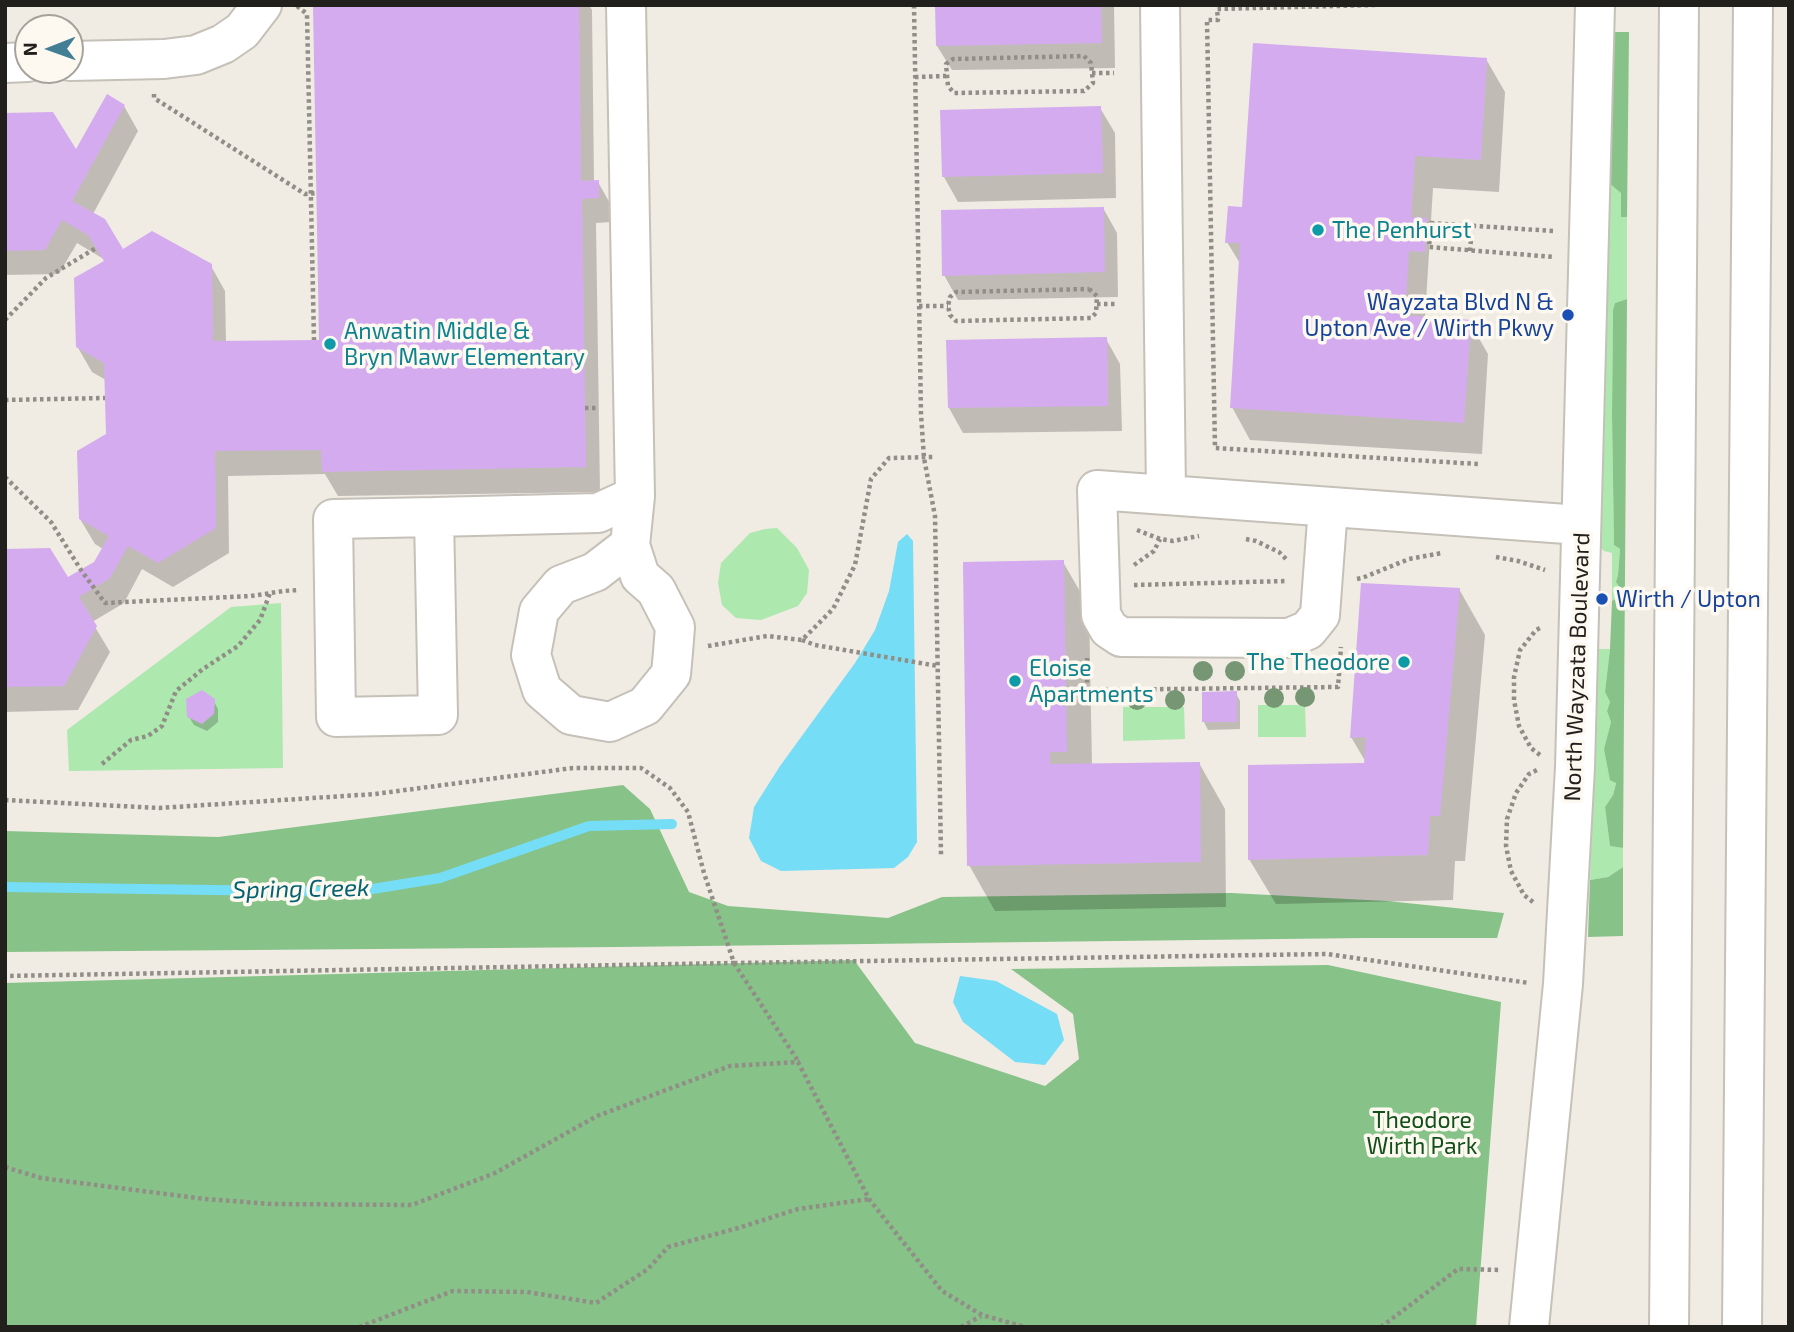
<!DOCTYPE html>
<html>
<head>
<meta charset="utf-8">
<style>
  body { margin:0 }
  #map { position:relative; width:1794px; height:1332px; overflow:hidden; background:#f0ebe3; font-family:"Exo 2",sans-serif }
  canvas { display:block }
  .frame { position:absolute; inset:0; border:7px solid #22201d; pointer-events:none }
  .north { position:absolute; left:14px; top:14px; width:70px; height:70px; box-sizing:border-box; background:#fdf9f0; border:2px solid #a5a29c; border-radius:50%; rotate:269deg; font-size:19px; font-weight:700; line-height:28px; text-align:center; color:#22201d }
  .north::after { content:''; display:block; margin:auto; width:24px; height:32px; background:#427f95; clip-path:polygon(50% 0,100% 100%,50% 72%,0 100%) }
</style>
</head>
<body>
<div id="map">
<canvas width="1794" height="1332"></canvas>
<div class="frame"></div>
<div class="north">N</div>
</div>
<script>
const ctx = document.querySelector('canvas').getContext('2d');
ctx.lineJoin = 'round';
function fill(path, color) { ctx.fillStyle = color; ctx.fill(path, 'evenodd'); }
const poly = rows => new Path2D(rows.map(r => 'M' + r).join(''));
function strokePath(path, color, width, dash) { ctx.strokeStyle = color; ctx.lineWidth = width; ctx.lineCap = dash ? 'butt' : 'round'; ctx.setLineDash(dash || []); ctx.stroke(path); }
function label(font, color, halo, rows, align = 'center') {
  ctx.font = font + ' "Exo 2",sans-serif'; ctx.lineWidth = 7; ctx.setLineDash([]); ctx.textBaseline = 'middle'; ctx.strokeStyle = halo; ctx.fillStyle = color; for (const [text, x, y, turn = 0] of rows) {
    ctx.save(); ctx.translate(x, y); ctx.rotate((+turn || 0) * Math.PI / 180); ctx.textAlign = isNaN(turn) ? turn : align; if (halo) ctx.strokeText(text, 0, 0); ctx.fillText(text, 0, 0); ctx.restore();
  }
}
fill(poly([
  [1609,183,1622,193,1621,216,1627,217,1627,299,1615,303,1613,311,1612,415,1614,545,1620,549,1618,575,1616,582,1620,588,1619,597,1612,601,1612,553,1604,551,1601,548],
  [777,528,797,548,809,570,807,593,798,606,761,620,736,618,722,605,718,583,721,563,750,533,765,529],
  [281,603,283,768,69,771,67,730,231,607],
  [1598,649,1610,649,1605,692,1610,702,1607,711,1611,722,1604,749,1616,782,1613,795,1605,807,1610,846,1623,848,1623,867,1608,877,1590,880],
  [1258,705,1305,705,1306,737,1258,737],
  [1123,707,1184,707,1185,739,1123,741]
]), '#ade8ae');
fill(poly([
  [1614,32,1629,32,1627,217,1621,217,1621,193,1609,183],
  [1627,299,1623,848,1610,846,1605,807,1613,795,1616,783,1610,780,1604,749,1611,722,1607,711,1610,702,1605,692,1610,649,1612,601,1619,597,1620,588,1616,582,1618,575,1620,549,1614,545,1612,415,1613,310,1615,303],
  [623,785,650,809,689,892,728,906,888,918,942,897,1231,893,1387,901,1504,913,1497,938,1364,938,618,947,5,952,5,831,218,837],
  [1623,867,1623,936,1588,937,1590,880,1608,877],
  [854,960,915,1043,1045,1086,1079,1059,1073,1014,1011,969,1328,965,1501,1002,1476,1327,5,1327,5,983]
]), '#87c288');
fill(poly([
  [907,534,913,541,917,842,908,857,894,868,781,871,761,861,749,838,754,807,780,766,855,663,875,630,889,591,898,542],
  [960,976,996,981,1057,1014,1064,1040,1045,1065,1015,1062,963,1022,953,1002]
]), '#75ddf5');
fill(poly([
  [315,5,589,5,592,10,594,182,598,182,612,207,612,222,596,223,600,492,338,496,325,474,228,476,229,553,173,587,142,569,124,603,92,622,110,652,78,710,5,712,5,551,68,580,95,564,103,549,95,544,80,519,108,434,106,380,92,372,77,346,107,261,77,243,59,274,5,275,5,115,77,153,124,106,138,131,93,214,122,252,211,266,225,291,226,343,321,341],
  [937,5,1114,5,1115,68,952,70,937,46],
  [1486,59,1505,92,1499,192,1433,188,1425,318,1469,321,1488,354,1482,454,1250,440,1232,407,1241,265,1227,242,1244,209],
  [1100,108,1115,133,1116,198,958,202,944,177],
  [1103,208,1117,233,1118,297,958,300,944,275],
  [1106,339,1120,364,1122,431,963,433,949,408],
  [1063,562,1089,607,1092,765,1199,763,1225,809,1226,907,995,911,969,865],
  [1459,589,1485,635,1465,861,1455,861,1453,900,1276,904,1249,859,1367,764,1351,737],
  [1236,693,1240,701,1240,729,1208,730,1204,722],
  [213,700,218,709,218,722,207,731,194,725,189,717]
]), '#0003');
strokePath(poly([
  [5,887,354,892,440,878,589,826,672,824]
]), '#75ddf5', 10);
fill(poly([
  [313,5,579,5,581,181,599,180,599,198,582,199,586,467,322,472,321,450,215,451,216,528,158,563,128,546,110,578,79,597,97,626,64,686,5,687,5,549,50,548,68,577,94,562,109,536,79,519,77,451,106,434,104,363,76,347,74,278,104,261,88,235,62,220,45,250,5,251,5,113,53,112,76,149,107,94,125,105,72,201,105,219,123,249,152,231,212,264,213,341,319,340],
  [935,5,1101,5,1102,43,936,46],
  [1253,43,1487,58,1481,160,1415,156,1411,217,1427,218,1425,252,1409,251,1405,315,1471,320,1464,423,1230,408,1240,243,1225,243,1228,206,1242,207],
  [1101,106,1103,173,942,177,940,110],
  [1104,207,1105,272,942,276,941,210],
  [1107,337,1108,406,948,408,946,340],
  [1064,560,1067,752,1050,752,1050,764,1200,762,1201,862,967,866,963,562],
  [1361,583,1460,588,1440,816,1430,816,1428,855,1248,860,1248,765,1364,763,1366,737,1350,738],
  [202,690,215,699,214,714,202,724,187,717,186,699],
  [1237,691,1237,722,1202,722,1202,692]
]), '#d3abee');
const minor = poly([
  [626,5,635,496,630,545,640,576,656,590,675,627,673,652,671,674,645,706,610,722,571,715,542,690,531,655,539,611,561,585,595,572,630,545],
  [1160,5,1166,495],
  [70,61,164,59,196,55,223,44,242,31,262,5],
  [5,63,28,62],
  [1328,507,1320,615,1308,630,1289,638,1121,637,1109,629,1101,615,1097,490,1580,525],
  [434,517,438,715,336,717,333,519,434,517,598,513,635,496],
  [1529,1327,1563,984,1575,767,1595,5]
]);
const highway = poly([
  [1669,1327,1679,5],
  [1742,1327,1753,5]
]);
strokePath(minor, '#c5c1b8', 42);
strokePath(highway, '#c5c1b8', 42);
strokePath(poly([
  [914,5,921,414,924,458,935,516,941,855],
  [1375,5,1217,9,1218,20,1207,20,1215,448,1478,464],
  [297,6,307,14,314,340],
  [1084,56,1091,63,1093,83,1084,91,954,93,948,86,946,64,953,59,1084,56],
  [1092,73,1114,73],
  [915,77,946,76],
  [154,94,154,98,305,194,317,193],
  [1553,231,1431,223,1429,247,1554,257],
  [1470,251,1472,226],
  [1089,289,1097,296,1096,313,1091,318,956,321,950,315,948,306,950,297,956,292,1089,289],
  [1097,304,1117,304],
  [919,306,948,306],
  [5,320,46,278,96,248],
  [5,400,105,398],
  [585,408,597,408],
  [5,477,51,522,81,570,105,603,251,596,284,591,298,590],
  [1137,530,1160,539,1173,541,1199,536],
  [1246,539,1256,541,1279,552,1288,561],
  [1496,557,1518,561,1545,570],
  [1134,565,1154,551,1160,539],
  [1357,579,1362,578,1409,559,1442,553],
  [1134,585,1286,581],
  [802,640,815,645,938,666],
  [708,646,767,636,802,640,833,609,855,565,871,479,889,458,933,457],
  [1087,658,1087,690,1338,687,1341,647],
  [1540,755,1531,748,1519,726,1514,700,1514,677,1520,650,1536,630,1542,627],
  [102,764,131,740,148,736,162,726,176,691,203,669,238,646,260,620,270,593],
  [5,800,159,808,375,794,573,768,641,768,670,788,688,812,704,873,734,963,5,976],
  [1533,902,1524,895,1511,871,1506,846,1507,819,1516,793,1529,774,1539,769],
  [734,963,1327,954,1529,983],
  [734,963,798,1061],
  [5,1167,41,1178,205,1199,272,1204,412,1205,495,1173,597,1116,730,1066,798,1062,869,1199,942,1291,982,1315,1025,1327],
  [359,1327,453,1291,527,1292,596,1303,648,1269,668,1247,738,1228,798,1209,869,1199],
  [961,1327,981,1316],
  [1381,1327,1458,1269,1501,1270]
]), '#918d87', 4.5, [3.5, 3.5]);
strokePath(minor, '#fff', 38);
strokePath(highway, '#fff', 38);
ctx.fillStyle = '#769674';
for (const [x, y] of [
  [1203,671],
  [1235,671],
  [1305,697],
  [1274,698],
  [1137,700],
  [1175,700]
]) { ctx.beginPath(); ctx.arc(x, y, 10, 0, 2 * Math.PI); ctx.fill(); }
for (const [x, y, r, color] of [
  [1318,230,7,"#0f9aa8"],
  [1568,315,7,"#1a4fb4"],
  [330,344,7,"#0f9aa8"],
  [1602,599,7,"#1a4fb4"],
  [1404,662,7,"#0f9aa8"],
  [1015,681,7,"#0f9aa8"]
]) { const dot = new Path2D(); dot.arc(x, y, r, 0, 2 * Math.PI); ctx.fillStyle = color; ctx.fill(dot); strokePath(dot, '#fdf9f0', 2.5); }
label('23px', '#0d838f', '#fdf9f0', [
  ["The Penhurst",1332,230],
  ["Anwatin Middle &",344,331],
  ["Bryn Mawr Elementary",344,357],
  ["The Theodore",1390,662,"right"],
  ["Eloise",1029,668],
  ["Apartments",1029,694]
], 'left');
label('23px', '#164399', '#fdf9f0', [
  ["Wayzata Blvd N &",1554,302],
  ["Upton Ave / Wirth Pkwy",1554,328],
  ["Wirth / Upton",1616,599,"left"]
], 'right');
label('23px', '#22201d', '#fdf9f0', [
  ["North Wayzata Boulevard",1577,667,-88]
]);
label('23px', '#12501a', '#fdf9f0', [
  ["Theodore",1422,1120],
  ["Wirth Park",1422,1146]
]);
label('italic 24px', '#046272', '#fdf9f0', [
  ["Spring Creek",301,889,-1]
]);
</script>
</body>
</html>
